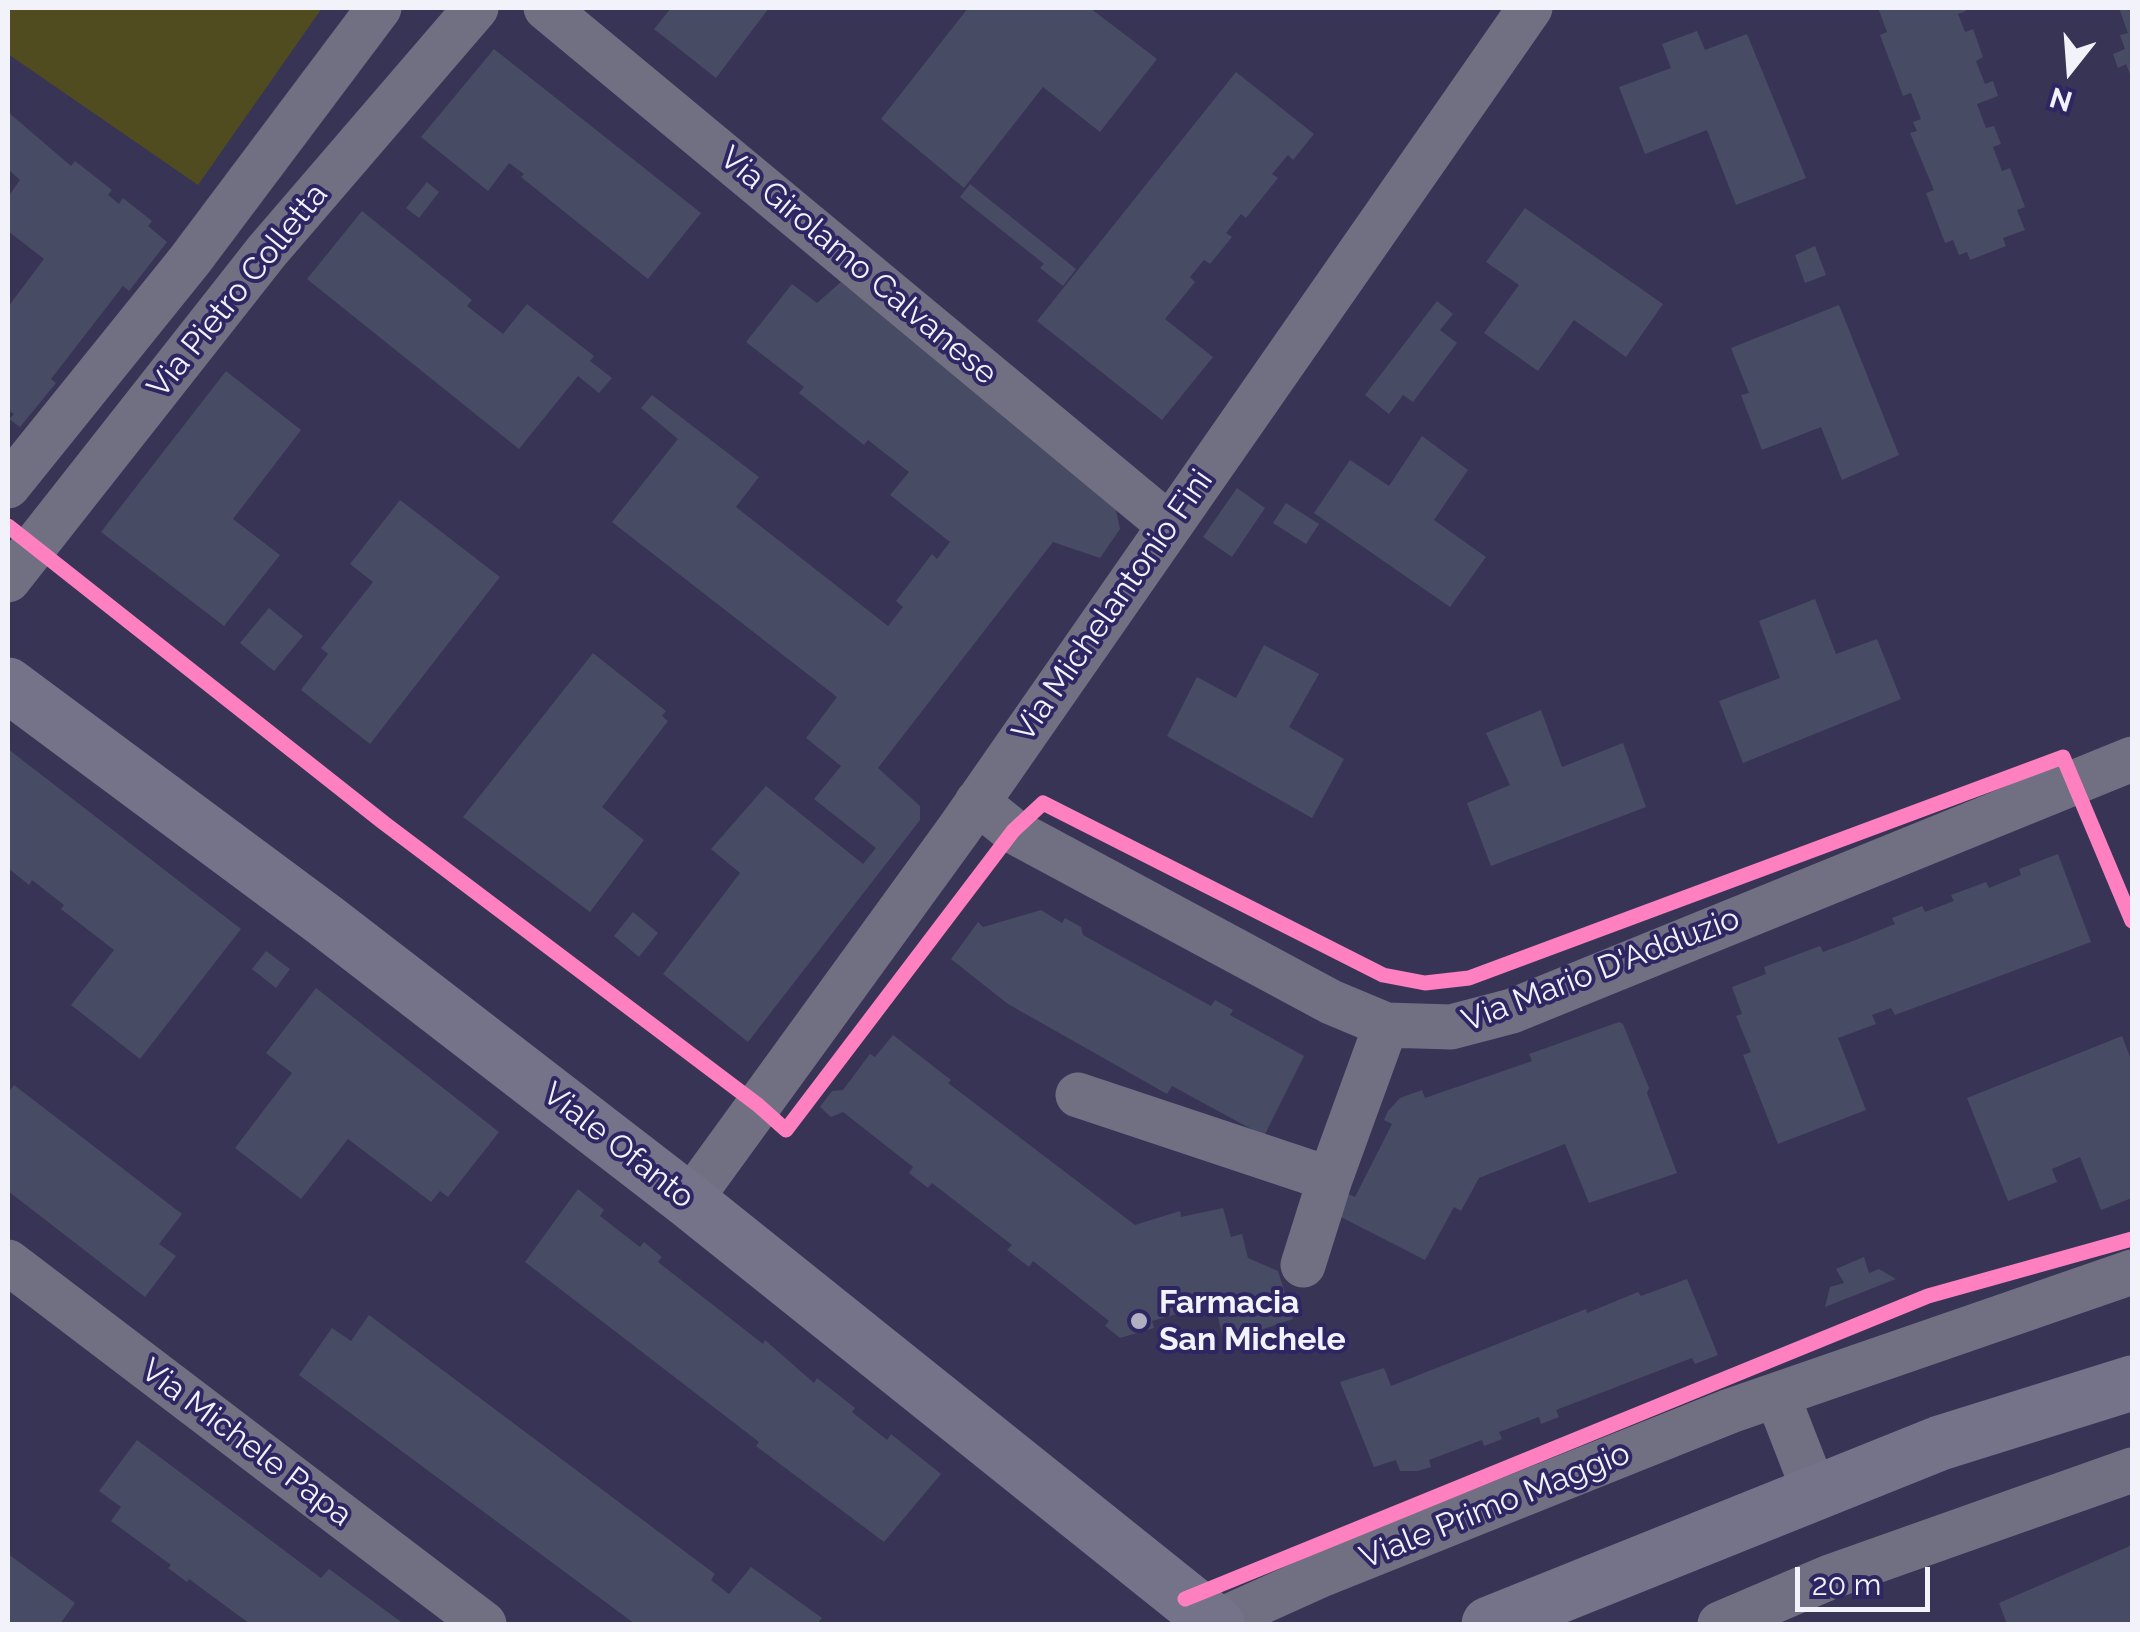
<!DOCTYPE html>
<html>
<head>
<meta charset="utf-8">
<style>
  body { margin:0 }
  #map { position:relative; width:2140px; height:1632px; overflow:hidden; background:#383455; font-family:Raleway,sans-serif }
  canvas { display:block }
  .frame { position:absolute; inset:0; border:10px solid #f2f2fa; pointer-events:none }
  .north { position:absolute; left:2020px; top:20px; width:100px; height:100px; -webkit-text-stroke:8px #2e2663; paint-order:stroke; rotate:197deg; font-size:28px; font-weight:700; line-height:40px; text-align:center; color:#f2f2fa }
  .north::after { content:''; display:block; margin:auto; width:35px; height:45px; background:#f2f2fa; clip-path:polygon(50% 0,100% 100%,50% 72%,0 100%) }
  .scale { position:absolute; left:1795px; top:1567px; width:135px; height:45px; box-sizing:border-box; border:5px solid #f2f2fa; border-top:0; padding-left:12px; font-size:30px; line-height:35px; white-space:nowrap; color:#f2f2fa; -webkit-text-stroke:8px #2e2663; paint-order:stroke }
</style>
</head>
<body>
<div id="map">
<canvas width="2140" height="1632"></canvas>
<div class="frame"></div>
<div class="north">N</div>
<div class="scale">20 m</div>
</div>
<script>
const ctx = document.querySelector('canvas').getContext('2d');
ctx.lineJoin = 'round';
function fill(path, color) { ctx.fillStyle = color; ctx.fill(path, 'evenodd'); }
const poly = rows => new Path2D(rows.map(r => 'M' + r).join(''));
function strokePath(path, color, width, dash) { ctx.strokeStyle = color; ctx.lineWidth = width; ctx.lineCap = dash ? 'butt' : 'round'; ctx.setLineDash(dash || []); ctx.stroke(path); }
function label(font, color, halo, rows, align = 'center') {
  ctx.font = font + ' Raleway,sans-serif'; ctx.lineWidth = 8; ctx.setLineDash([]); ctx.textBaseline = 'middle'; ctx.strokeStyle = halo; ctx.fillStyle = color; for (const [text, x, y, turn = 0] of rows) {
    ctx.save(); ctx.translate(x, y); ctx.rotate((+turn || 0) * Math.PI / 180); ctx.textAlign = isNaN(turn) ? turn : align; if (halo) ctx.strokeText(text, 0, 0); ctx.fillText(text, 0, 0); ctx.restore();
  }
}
fill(poly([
  [8,8,322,8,198,185,8,54]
]), '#504c20');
fill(poly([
  [671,8,769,8,716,78,654,29],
  [968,8,1090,8,1157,59,1100,132,1043,87,964,188,881,119],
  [1878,8,1965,8,1966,11,1958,14,1965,32,1973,29,1983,57,1976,61,1985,84,1993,81,1998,96,1977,104,1986,128,1994,126,2001,144,1993,147,2002,171,2010,168,2025,207,2017,210,2025,230,2003,238,2006,246,1970,260,1967,252,1959,255,1953,240,1945,243,1926,193,1934,190,1910,133,1917,131,1913,122,1921,119,1911,93,1903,96,1880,35,1887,32],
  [2119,8,2132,8,2132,79,2126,64,2118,68,2113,54,2125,49,2120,35,2128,33],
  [1697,31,1705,50,1747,34,1806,178,1736,205,1707,130,1645,154,1619,87,1671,68,1662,44],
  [494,49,701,213,648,279,521,177,524,174,509,163,488,191,421,137],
  [1236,72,1314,134,1293,160,1288,155,1272,174,1278,178,1246,218,1241,214,1226,233,1232,237,1210,264,1204,260,1190,277,1195,282,1165,319,1213,357,1162,420,1037,321],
  [8,112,71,166,75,161,112,190,108,195,119,204,123,198,152,221,148,226,167,242,129,291,123,286,51,379,56,383,20,427,9,419,14,414,8,410,8,307,44,259,8,231,8,197,20,180,8,169],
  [427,182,439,192,419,218,406,208],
  [970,184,1076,269,1063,286,1040,268,1044,264,960,197],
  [1525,208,1663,304,1626,357,1574,320,1538,371,1484,333,1519,285,1486,262],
  [362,211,472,300,467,306,503,334,527,304,594,356,590,361,612,378,599,393,578,376,519,449,307,279],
  [1815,246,1826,275,1805,283,1795,255],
  [841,282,1113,497,1120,529,1100,558,1053,542,878,768,920,806,920,820,748,1042,663,974,740,873,711,849,766,786,863,864,876,848,814,799,841,766,806,738,837,697,612,522,678,439,641,408,652,395,759,477,736,507,888,626,903,607,896,601,932,554,937,559,950,542,890,495,909,472,868,440,864,445,799,393,804,387,746,342,792,284,817,303],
  [1437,301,1453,314,1440,330,1457,343,1413,402,1403,395,1389,414,1365,395],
  [1839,305,1899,455,1842,480,1821,427,1762,450,1741,395,1749,393,1731,348],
  [226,371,301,430,233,519,280,555,224,626,101,532],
  [1422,436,1468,470,1434,520,1486,557,1450,607,1314,513,1350,460,1389,486],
  [1237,488,1265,508,1232,557,1203,537],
  [400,500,500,577,370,744,301,690,328,654,321,648,373,582,350,564],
  [1286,503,1319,524,1306,544,1273,523],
  [1815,599,1836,654,1877,639,1901,699,1743,763,1719,701,1780,678,1759,621],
  [269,608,303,636,274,671,240,643],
  [1264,645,1319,674,1289,727,1344,759,1312,818,1167,736,1197,677,1236,698],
  [593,653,666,711,662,716,668,721,602,807,644,840,590,912,463,817],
  [1541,710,1562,767,1623,743,1646,807,1491,866,1467,803,1510,785,1486,733],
  [8,749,241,929,140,1059,71,1005,114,950,61,909,64,905,32,880,29,885,8,868],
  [2058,854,2091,942,1895,1015,1891,1008,1872,1015,1876,1024,1838,1038,1866,1110,1778,1144,1743,1055,1751,1052,1736,1016,1742,1014,1732,987,1766,974,1764,967,1820,946,1823,952,1853,941,1895,924,1892,918,1922,906,1925,912,1954,901,1951,895,1986,882,1989,888,2021,875,2019,869],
  [1041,910,1062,923,1065,918,1081,927,1083,935,1211,1006,1215,1000,1233,1010,1230,1015,1304,1056,1264,1136,1172,1086,1167,1094,1008,1004,951,959,978,922,983,927],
  [633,912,658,933,639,957,614,936],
  [266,951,290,969,276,988,252,969],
  [316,988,499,1132,448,1197,440,1191,431,1202,348,1139,301,1199,235,1148,292,1073,266,1053],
  [1619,1022,1623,1024,1649,1088,1647,1093,1677,1173,1589,1203,1565,1144,1479,1178,1461,1211,1454,1207,1425,1260,1337,1215,1348,1194,1355,1197,1392,1124,1384,1120,1388,1111,1400,1098,1422,1090,1425,1098,1532,1061,1529,1054],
  [893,1035,951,1080,948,1083,1135,1225,1180,1211,1181,1217,1223,1208,1231,1237,1242,1234,1248,1258,1278,1271,1293,1319,1224,1342,1216,1309,1211,1311,1209,1305,1152,1321,1154,1328,1120,1338,1105,1326,1109,1321,1033,1261,1029,1267,1007,1250,1012,1245,932,1183,928,1188,909,1173,913,1167,843,1112,831,1117,820,1107,832,1091,843,1090,870,1054,875,1057],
  [2122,1036,2132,1062,2132,1198,2101,1210,2080,1157,2052,1169,2057,1182,2008,1201,1967,1098],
  [14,1085,182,1214,159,1244,176,1256,145,1297,8,1191,8,1093],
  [578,1189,604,1210,600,1216,640,1247,644,1242,662,1257,658,1262,763,1344,765,1340,814,1383,817,1378,855,1408,852,1412,887,1440,891,1434,941,1474,884,1542,756,1446,759,1442,525,1262],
  [1864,1257,1869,1273,1879,1269,1896,1279,1825,1307,1830,1287,1844,1283,1836,1269],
  [1687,1279,1718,1355,1695,1364,1692,1358,1556,1410,1559,1417,1541,1424,1539,1417,1499,1432,1502,1439,1484,1446,1482,1440,1429,1460,1431,1467,1418,1471,1400,1471,1396,1460,1374,1467,1340,1382,1384,1368,1391,1386,1586,1309,1587,1313,1638,1292,1641,1296],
  [369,1315,715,1574,711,1580,729,1594,751,1567,822,1618,817,1624,635,1624,299,1375,332,1328,351,1341],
  [137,1440,321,1578,329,1569,404,1624,250,1624,189,1579,187,1582,168,1568,171,1565,111,1521,121,1507,99,1491],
  [2132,1545,2132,1624,2007,1624,1999,1603],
  [8,1554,75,1603,60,1624,8,1624]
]), '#484b64');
strokePath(poly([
  [546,8,1169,525],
  [8,486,190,260,379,8],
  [8,580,267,251,476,8],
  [977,802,1013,831,1331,1002,1386,1025,1451,1027,1512,1011,2132,759],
  [1078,1095,1330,1179],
  [689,1201,959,829,1530,8],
  [8,1262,484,1624],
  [1303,1265,1330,1179,1386,1025],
  [1777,1395,1815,1493],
  [1212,1624,1323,1574,1730,1411,2132,1272],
  [1720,1624,1830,1577,2132,1470]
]), '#717083', 45);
strokePath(poly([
  [8,685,326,921,689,1201,1217,1624],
  [1489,1624,1940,1443,2132,1383]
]), '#747389', 55);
strokePath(poly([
  [8,526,384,823,758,1105,786,1130,1013,831,1043,803,1383,975,1425,983,1469,978,2063,757,2132,921],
  [1185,1599,1928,1296,2132,1239]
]), '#ff80c0', 15);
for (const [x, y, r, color] of [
  [1139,1321,10,"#b1b0c0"]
]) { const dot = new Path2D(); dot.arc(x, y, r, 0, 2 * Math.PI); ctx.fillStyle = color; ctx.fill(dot); strokePath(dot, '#2e2663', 4); }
label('32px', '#f2f2fa', '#2e2663', [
  ["Via Girolamo Calvanese",858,266,40],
  ["Via Pietro Colletta",238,291,-51],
  ["Via Michelantonio Fini",1113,606,-55],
  ["Via Mario D'Adduzio",1601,970,-21],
  ["Viale Ofanto",618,1146,38],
  ["Via Michele Papa",246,1443,37],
  ["Viale Primo Maggio",1495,1506,-22]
]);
label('bold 32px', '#f2f2fa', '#2e2663', [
  ["Farmacia",1159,1303],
  ["San Michele",1159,1340]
], 'left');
</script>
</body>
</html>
